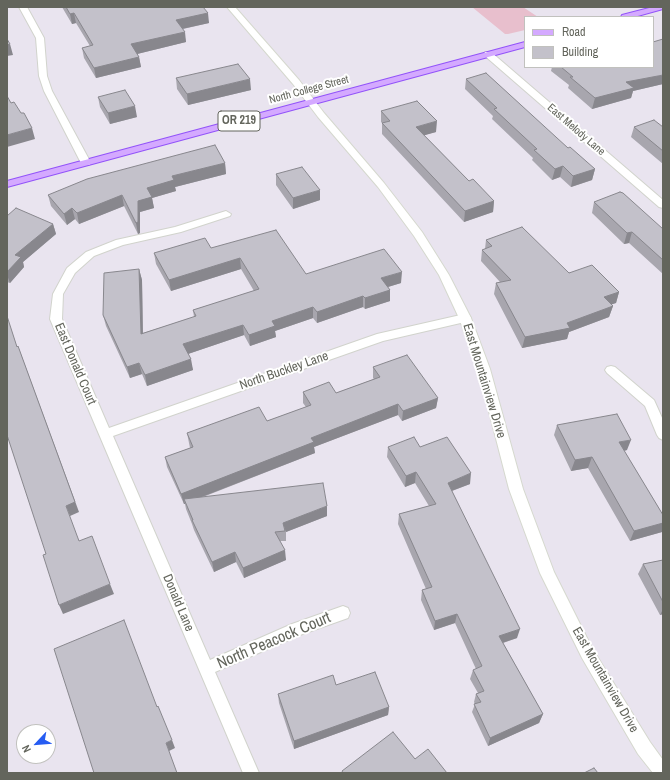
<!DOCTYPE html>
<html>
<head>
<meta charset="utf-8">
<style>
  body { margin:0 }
  #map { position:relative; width:670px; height:780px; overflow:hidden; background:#e9e4ef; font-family:"Archivo Narrow",sans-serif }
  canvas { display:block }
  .frame { position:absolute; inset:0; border:8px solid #63655c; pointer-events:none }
  .legend { position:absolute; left:524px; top:16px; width:130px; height:52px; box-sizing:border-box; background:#fff; border:1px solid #c1c1be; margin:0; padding:5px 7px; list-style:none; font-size:12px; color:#63655c }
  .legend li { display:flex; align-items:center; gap:8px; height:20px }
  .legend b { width:20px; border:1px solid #c1c1be }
  .north { position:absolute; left:16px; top:724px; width:40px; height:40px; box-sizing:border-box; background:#fff; border:1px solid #c1c1be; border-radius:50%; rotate:244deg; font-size:11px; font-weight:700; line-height:16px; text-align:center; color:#63655c }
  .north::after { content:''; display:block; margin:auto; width:14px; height:18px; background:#265cf2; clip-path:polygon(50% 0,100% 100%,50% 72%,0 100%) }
</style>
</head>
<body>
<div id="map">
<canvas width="670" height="780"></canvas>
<div class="frame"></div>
<ul class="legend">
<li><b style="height:5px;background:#d4a9ff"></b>Road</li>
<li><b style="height:11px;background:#c3c1ca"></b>Building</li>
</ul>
<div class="north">N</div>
</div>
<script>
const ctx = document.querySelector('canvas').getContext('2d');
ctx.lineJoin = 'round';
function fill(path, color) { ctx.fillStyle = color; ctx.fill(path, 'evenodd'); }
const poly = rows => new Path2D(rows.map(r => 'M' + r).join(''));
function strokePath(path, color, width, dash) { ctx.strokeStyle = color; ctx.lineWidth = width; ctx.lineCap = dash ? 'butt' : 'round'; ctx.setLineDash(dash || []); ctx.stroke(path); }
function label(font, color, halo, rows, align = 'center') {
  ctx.font = font + ' "Archivo Narrow",sans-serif'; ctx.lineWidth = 4; ctx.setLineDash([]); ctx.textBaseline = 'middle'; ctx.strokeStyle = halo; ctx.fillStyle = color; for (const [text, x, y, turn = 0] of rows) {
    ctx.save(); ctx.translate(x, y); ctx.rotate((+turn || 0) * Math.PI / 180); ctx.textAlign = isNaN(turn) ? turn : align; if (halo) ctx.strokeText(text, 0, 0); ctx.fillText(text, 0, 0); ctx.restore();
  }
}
fill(poly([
  [472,7,523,7,538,17,525,17,525,30,508,34,505,34]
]), '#e8bfcd');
const street = poly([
  [19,7,27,7,44,38,47,76,52,91,91,163,89,165,83,165,81,163,44,91,39,76,36,38,19,7],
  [485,52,491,52,663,200,663,208,659,207,485,56,484,54,485,52],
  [226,211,231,214,230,216,181,232,123,245,94,256,75,273,63,294,62,319,109,428,377,334,465,314,469,315,471,318,469,321,465,322,383,341,113,436,210,660,292,624,343,606,348,608,350,613,348,618,300,635,215,672,259,773,243,773,50,319,53,294,67,268,86,252,116,240,175,227,226,211],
  [611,366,615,367,654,400,663,420,663,440,659,438,657,435,645,406,607,373,605,370,607,367,611,366]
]);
const secondary = poly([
  [227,7,235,7,299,80,324,113,384,183,422,232,449,275,471,318,490,369,523,489,554,572,592,648,650,742,663,760,663,773,653,773,638,754,582,658,540,573,509,489,478,369,459,318,439,275,414,236,378,187,318,117,293,84,227,7]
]);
const primary = poly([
  [653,7,663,7,663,9,634,17,621,17,622,15,653,7],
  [525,42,525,47,7,187,7,181,525,42]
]);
strokePath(street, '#d1d3cc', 2);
strokePath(secondary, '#d5d8ce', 2);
strokePath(primary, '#9253f9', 2);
fill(street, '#fff');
fill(secondary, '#fff');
fill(primary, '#d4a9ff');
fill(poly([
  [62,7,203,7,209,23,183,29,186,42,137,54,139,57,141,67,96,78,84,58,82,48,90,46,76,23,72,24],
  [552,67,653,67,663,84,633,91,631,98,592,109,568,88,569,85,551,71],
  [176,78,251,90,188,105,177,89],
  [466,79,595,169,592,180,571,187,560,177,552,180,532,160,533,158,492,119,493,116,465,89],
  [98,97,137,117,110,124,100,107],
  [381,111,436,132,424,135,469,181,494,201,493,212,464,222,382,134,382,123,381,122],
  [634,127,663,127,663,164,631,137],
  [225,163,226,174,175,187,176,191,152,198,154,208,140,212,140,233,138,234,124,206,79,224,75,219,67,225,51,206,48,195],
  [276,174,320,200,293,209,276,185],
  [594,202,663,229,663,274,629,243,624,244,592,213],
  [7,216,53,224,56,234,23,262,24,267,10,283,7,282],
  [486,240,619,292,616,303,611,304,613,306,609,317,569,332,567,339,522,348,494,294,496,283,500,282,481,261,482,250,485,249],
  [211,248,306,274,401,283,388,287,390,290,390,301,365,309,363,307,317,323,313,318,275,331,276,337,250,346,244,335,188,354,193,370,147,386,142,374,130,378,106,326,103,315,139,269,142,280,143,333,194,317,193,310,254,291,241,269,171,291,156,264,154,253],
  [373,367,438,398,436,408,402,421,398,415,314,447,315,453,203,497,327,516,286,532,286,541,280,541,286,560,244,578,236,562,214,572,194,530,192,524,186,509,185,504,184,504,167,467,165,457,190,448,187,433,267,421,306,407,303,403,303,392,336,393,374,379,373,378],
  [557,425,627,450,624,451,663,515,663,531,662,532,630,541,588,468,571,471,554,435],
  [388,447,420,447,470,484,452,491,517,638,503,643,543,714,539,723,488,746,472,712,475,704,474,702,476,694,478,693,470,679,473,670,476,669,455,623,434,630,421,600,422,590,426,589,398,524,399,514,429,506,415,483,405,487,387,457],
  [663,560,663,614,660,615,638,574,643,564],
  [336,685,389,707,388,715,294,749,279,703,278,694]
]), '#a8a6ae');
fill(poly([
  [74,13,76,23,72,24,70,14],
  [208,13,209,23,177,30,176,20],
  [185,32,186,42,133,55,131,44],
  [10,44,13,55,7,56,7,45],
  [139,57,141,67,96,78,94,68],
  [663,75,663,84,633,91,631,98,592,109,595,98,626,82],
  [250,79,251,90,188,105,187,94],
  [135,106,137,117,110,124,108,113],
  [437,121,436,132,415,138,416,127],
  [32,128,35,139,7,147,7,135],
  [225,163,226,174,175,187,176,191,152,198,154,208,140,212,140,233,138,234,136,223,138,201,147,188,172,176],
  [563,166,560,177,552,180,555,169],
  [595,169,592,180,571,187,573,176],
  [320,190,320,200,293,209,293,198],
  [122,195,124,206,79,224,77,213],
  [494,201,493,212,464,222,465,211],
  [72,208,75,219,67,225,64,214],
  [53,224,56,234,23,262,24,267,10,283,7,275,7,272,15,255],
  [632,232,629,243,624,244,627,233],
  [240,258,241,269,171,291,169,280],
  [139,269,142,280,143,345,141,334],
  [402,272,401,283,381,289,381,278],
  [390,290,390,301,365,309,365,298],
  [619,292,616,303,601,308,604,297],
  [363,296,363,307,317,323,317,312],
  [613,306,609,317,569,332,567,339,522,348,525,337,567,323],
  [313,307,313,318,275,331,276,337,250,346,249,335,272,321],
  [243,325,244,335,185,355,183,344],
  [18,346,79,512,70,516,66,506],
  [191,359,193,370,147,386,145,375],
  [139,363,142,374,130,378,127,367],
  [438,398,436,408,402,421,403,411],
  [398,404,398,415,314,447,315,453,186,503,184,499,185,504,184,504,181,494,311,438],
  [631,440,627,450,615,453,619,442],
  [592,457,588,468,571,471,575,460],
  [416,472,415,483,405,487,406,476],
  [471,473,470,484,446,493,448,483],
  [327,506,327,516,286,532,283,523],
  [663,523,663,531,662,532,630,541,634,531],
  [285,550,286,560,244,578,243,568],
  [235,552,236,562,214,572,212,562],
  [110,584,114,594,63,614,59,605],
  [663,609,663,614,660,615],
  [457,614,455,623,434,630,435,621],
  [520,629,517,638,496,645,499,636],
  [389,707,388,715,294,749,294,741],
  [543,714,539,723,488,746,490,738],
  [172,740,175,748,169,751,166,743]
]), '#88878d');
const building = poly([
  [66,7,203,7,208,13,176,20,185,32,131,44,139,57,94,68,82,48,93,45,74,13,70,14,66,7],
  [7,39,10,44,7,45,7,39],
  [663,39,663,75,626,82,634,88,595,98,570,77,573,77,561,67,653,67,653,42,663,39],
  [238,64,250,79,187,94,176,78,238,64],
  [486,73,568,148,570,147,595,169,573,176,563,166,555,169,534,150,537,149,494,109,497,108,466,79,486,73],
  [125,90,135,106,108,113,98,97,125,90],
  [7,96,11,103,14,102,21,113,24,113,32,128,7,135,7,96],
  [417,101,437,121,416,127,469,181,473,179,494,201,465,211,382,123,390,121,381,111,417,101],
  [654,120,663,127,663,151,634,127,654,120],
  [215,145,225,163,172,176,174,180,147,188,152,197,138,201,138,222,136,223,122,195,77,213,72,208,64,214,48,195,87,179,215,145],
  [302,167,320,190,293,198,276,174,302,167],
  [620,192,623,193,663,229,663,260,632,232,627,233,594,202,620,192],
  [16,208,53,224,15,255,21,257,7,272,7,216,16,208],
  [522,227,569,273,592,265,619,292,604,297,613,306,567,323,570,328,525,337,496,283,511,280,482,250,492,246,486,240,522,227],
  [276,230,306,274,384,249,402,272,381,278,390,290,365,298,363,296,317,312,313,307,272,321,275,326,249,335,243,325,183,344,191,359,145,375,139,363,127,367,103,315,104,273,139,269,141,334,196,316,193,310,259,289,240,258,169,280,154,253,205,238,211,248,276,230],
  [7,316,17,347,18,346,75,502,66,506,79,541,92,536,110,584,59,605,43,555,46,554,7,435,7,316],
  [407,355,438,398,403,411,398,404,311,438,314,442,181,494,165,457,193,447,187,433,259,407,267,421,311,405,303,392,329,382,336,393,380,377,373,367,407,355],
  [617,414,631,440,619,442,663,515,663,523,634,531,592,457,575,460,557,425,617,414],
  [414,437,420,447,447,437,471,473,448,483,520,629,499,636,543,714,490,738,474,704,481,702,476,694,484,691,473,670,482,666,457,614,435,621,422,590,432,587,399,514,436,504,416,472,406,476,388,447,414,437],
  [323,483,327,506,283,523,285,531,275,532,285,550,243,568,235,552,212,562,192,520,193,520,184,499,323,483],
  [663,560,663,602,643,564,663,560],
  [124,620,157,707,158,706,172,740,166,743,177,773,94,773,54,649,124,620],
  [375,672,389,707,294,741,278,694,333,675,336,685,375,672],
  [393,732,415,759,428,749,447,773,343,773,342,771,393,732],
  [594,768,598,773,584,773,594,768]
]);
fill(building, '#c3c1ca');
strokePath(building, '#88878d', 1);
label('11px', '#63655c', '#fff', [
  ["North College Street",309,90,-15],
  ["East Melody Lane",576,130,41]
]);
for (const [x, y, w] of [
  [239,121,42]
]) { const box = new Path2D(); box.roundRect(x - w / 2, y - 10, w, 20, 3); ctx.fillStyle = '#fff'; ctx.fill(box); strokePath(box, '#63655c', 1); }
label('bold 12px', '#63655c', null, [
  ["OR 219",239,121]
]);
label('13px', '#63655c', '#fff', [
  ["East Donald Court",75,364,67],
  ["North Buckley Lane",284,371,-19],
  ["East Mountainview Drive",484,381,73],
  ["Donald Lane",178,603,67],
  ["East Mountainview Drive",605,680,60]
]);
label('16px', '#63655c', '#fff', [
  ["North Peacock Court",274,641,-23]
]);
</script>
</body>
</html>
